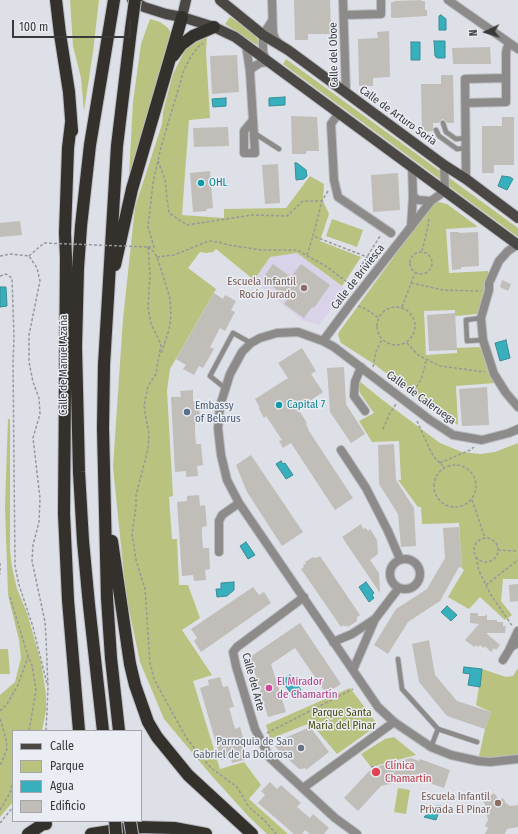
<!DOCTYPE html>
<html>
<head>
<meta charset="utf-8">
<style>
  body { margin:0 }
  #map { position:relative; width:518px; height:834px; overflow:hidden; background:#dde0e6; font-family:"Fira Sans Condensed",sans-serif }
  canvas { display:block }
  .legend { position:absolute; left:12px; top:730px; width:130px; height:92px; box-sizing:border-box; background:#eaedf3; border:1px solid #a3a5a9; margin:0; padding:5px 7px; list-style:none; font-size:12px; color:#38393b }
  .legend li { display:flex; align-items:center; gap:8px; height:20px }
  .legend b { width:20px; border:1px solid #a3a5a9 }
  .north { position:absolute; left:466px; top:12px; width:40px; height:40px; -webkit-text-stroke:3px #eaedf3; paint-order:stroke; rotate:266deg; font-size:11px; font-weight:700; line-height:16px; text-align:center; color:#38393b }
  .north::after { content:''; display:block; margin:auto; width:14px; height:18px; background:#38393b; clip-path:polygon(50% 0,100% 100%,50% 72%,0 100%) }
  .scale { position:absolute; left:12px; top:20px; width:119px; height:18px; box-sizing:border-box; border:2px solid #38393b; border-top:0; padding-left:5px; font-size:12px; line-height:14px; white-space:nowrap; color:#38393b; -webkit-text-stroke:3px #eaedf3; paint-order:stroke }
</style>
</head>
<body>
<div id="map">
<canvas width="518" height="834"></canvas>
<ul class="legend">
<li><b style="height:5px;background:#4a4744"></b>Calle</li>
<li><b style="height:11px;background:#bac27f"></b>Parque</li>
<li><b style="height:11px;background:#37afbc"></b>Agua</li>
<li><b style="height:11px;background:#c1bdb8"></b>Edificio</li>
</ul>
<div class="north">N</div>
<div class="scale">100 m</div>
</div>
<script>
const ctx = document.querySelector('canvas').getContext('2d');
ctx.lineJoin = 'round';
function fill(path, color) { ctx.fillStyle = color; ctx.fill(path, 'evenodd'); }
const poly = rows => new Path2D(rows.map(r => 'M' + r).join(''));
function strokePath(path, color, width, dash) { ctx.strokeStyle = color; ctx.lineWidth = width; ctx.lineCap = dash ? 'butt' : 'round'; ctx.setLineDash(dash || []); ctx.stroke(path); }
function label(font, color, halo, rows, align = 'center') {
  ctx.font = font + ' "Fira Sans Condensed",sans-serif'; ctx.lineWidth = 3; ctx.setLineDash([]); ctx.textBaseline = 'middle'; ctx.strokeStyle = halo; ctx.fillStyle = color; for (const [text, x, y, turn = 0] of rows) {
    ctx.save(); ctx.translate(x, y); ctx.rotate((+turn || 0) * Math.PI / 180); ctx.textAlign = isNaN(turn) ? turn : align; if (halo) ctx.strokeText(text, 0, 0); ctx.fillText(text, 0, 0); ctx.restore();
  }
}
fill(poly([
  [297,253,346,290,319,325,302,320,254,280,269,257]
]), '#dad2e8');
fill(poly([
  [70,0,99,0,93,52,84,111,81,78,73,46],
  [230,17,254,33,257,38,259,44,257,45,225,24],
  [150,19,160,22,168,28,172,35,129,176,133,102,141,44],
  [207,37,206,52,210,118,189,120,182,215,224,218,224,209,286,208,310,176,324,184,323,201,329,214,320,241,361,257,342,286,297,253,270,257,254,280,216,249,213,252,206,253,200,252,188,268,216,289,170,369,167,391,173,496,169,497,172,539,177,539,179,585,188,585,200,618,182,630,212,675,193,681,220,769,244,762,261,785,249,799,288,834,267,834,249,817,211,775,164,719,140,662,126,595,113,467,123,319,135,207,162,124,163,112,173,74,186,48,200,38],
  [286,59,440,171,441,180,283,64],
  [448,177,518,228,518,237,450,187],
  [438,202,447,204,478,227,446,229,449,273,488,271,489,274,485,286,480,310,477,314,455,316,455,310,424,311,426,355,457,353,457,348,478,347,482,348,495,383,456,386,458,425,427,404,374,364,341,343,338,335,339,332,425,214,433,205],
  [332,219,363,230,357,247,326,236],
  [358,380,380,398,440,443,462,452,480,454,495,452,518,443,518,579,503,579,501,601,512,615,505,620,480,597,469,609,448,597,464,570,462,568,459,523,422,524,421,507,418,507,398,480,401,480,399,441,372,442,359,421,374,413,360,393],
  [8,419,10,419,10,550,12,567,17,589,27,613,41,662,46,694,46,710,42,731,13,731,13,802,0,817,0,695,15,682,21,658,19,640,8,595,5,506],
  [0,649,8,649,10,674,0,674],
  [518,668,518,759,478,761,485,729,491,712,476,705,482,669,506,677,513,676],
  [350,688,375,721,375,727,337,754,315,728,311,725,305,725,270,739,266,725],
  [394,737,416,755,371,767,361,754,385,739],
  [398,788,410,790,406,814,394,812]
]), '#bac27f');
const water = poly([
  [441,15,446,19,446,30,439,30,439,16,441,15],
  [434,41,445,41,445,58,437,58,435,56,434,41],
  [411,42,420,42,420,60,411,60,411,42],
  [285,97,285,105,269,106,269,98,285,97],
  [226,98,226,106,213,107,212,99,226,98],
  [295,163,297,163,306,170,307,176,304,179,296,180,295,163],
  [502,176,510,177,513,179,507,190,498,186,502,176],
  [0,287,6,287,7,306,0,307,0,287],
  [506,340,510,358,500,361,495,343,506,340],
  [281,461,283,464,285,463,293,475,286,479,276,464,281,461],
  [246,542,255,555,248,559,240,546,246,542],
  [234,582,234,590,227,596,217,597,216,589,221,589,221,583,234,582],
  [366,582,374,593,372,595,374,598,369,602,359,587,366,582],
  [447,606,457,615,451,621,441,612,447,606],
  [464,667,482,669,480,687,468,685,470,674,463,673,464,667],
  [290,675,301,690,293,696,282,681,290,675],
  [436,806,441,806,436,820,424,817,436,806]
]);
fill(water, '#37afbc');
strokePath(water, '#378c95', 1);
fill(poly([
  [294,0,330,0,331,34,308,34,308,40,295,40],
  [421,0,421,1,425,1,425,10,427,10,427,16,393,18,391,17,391,2,394,2,394,1],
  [389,31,390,77,373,78,373,86,359,86,358,39,378,38,377,32],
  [490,47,491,64,453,64,452,48],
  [237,55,239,92,212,94,210,56],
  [441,75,453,75,454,123,447,123,445,120,442,119,439,123,433,123,433,131,422,132,421,84,441,84],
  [291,116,317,117,319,151,306,151,306,154,292,154],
  [502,117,514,117,514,165,494,165,494,173,482,173,482,126,502,126],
  [228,127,229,146,194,147,193,128],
  [278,164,280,203,265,204,262,165],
  [210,171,213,208,206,209,207,211,193,212,190,173],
  [398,173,400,210,373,212,371,175],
  [20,221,22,235,0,237,0,223],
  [450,232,459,232,459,233,478,232,479,266,461,267,461,269,452,270],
  [273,264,291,277,301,264,330,285,314,308,312,307,304,318,284,304,288,298,262,279],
  [502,280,511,284,508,291,500,287],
  [214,293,223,299,225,295,236,301,231,310,235,312,225,331,220,328,210,347,214,349,203,368,199,366,194,375,183,369,186,365,176,359],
  [455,313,457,350,429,351,427,315],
  [302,348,316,371,311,374,323,392,298,409,307,423,306,424,309,431,353,498,335,510,291,443,283,448,279,441,282,440,266,416,264,418,259,409,260,408,255,399,288,378,278,363],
  [344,367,346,404,365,434,351,443,330,412,327,368],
  [487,387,489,425,462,426,459,389],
  [193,390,193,401,199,401,200,422,195,423,195,433,196,444,201,444,203,465,197,466,198,476,186,477,186,471,175,472,171,397,181,397,180,391],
  [394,444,396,480,414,508,416,546,401,547,398,514,379,484,378,445],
  [251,455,303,532,282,546,247,492,236,465],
  [199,495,200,506,205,505,207,526,202,527,202,537,203,548,209,548,210,569,205,570,206,580,194,581,193,575,182,576,177,502,187,501,187,496],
  [361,524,363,529,366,528,368,531,370,529,377,540,378,554,370,560,379,573,380,593,342,537],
  [459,527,462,568,459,567,440,601,408,622,388,654,374,645,396,609,427,589,445,558,443,528],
  [320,556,360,615,357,617,357,621,348,627,347,625,345,627,344,625,341,627,301,569,304,567,303,565,306,564,305,562,313,557,314,558,316,557,317,558],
  [518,584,518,601,510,602,509,585],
  [253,587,259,595,264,592,271,603,201,652,194,641,197,638,191,629],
  [470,613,478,613,478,616,485,616,487,614,487,620,497,620,497,622,503,622,503,626,506,626,505,633,486,633,500,645,496,650,494,648,491,652,485,646,484,648,480,645,478,647,476,645,474,647,465,640,479,624,470,623],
  [300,623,341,684,326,693,295,648,271,664,286,712,268,717,250,657],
  [429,640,435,675,457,701,491,712,485,729,447,716,419,682,412,644],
  [220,677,223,687,228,686,234,707,229,708,232,718,235,729,240,727,246,748,241,750,244,760,232,763,231,758,221,760,200,688,209,685,208,680],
  [310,727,329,752,306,770,305,768,301,769,299,769,278,750,275,746,279,743,278,741],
  [411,758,419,761,420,759,450,770,444,788,415,778,381,786,358,811,344,798,372,768],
  [270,782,277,789,281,785,301,803,297,807,310,818,313,814,329,828,324,834,310,834,305,830,302,834,294,834,258,803,265,795,261,791],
  [494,793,499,800,503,798,506,803,510,806,518,805,518,827,507,829,505,834,485,834,488,828,485,826,488,820,487,816,484,810,487,808,483,801]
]), '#c1bdb8');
const lane = poly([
  [443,123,446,132,456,139,466,138],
  [436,130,439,136,457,149,466,148],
  [254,133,279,149],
  [481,318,466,320,467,341,483,340],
  [226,389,210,376,233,333,251,343],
  [398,659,402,689,438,729,477,742],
  [431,747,438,729]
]);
const street = poly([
  [272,0,273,33,275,39,279,43],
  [343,0,346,93],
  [448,0,518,49],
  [344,15,381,14,381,0],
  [246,45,250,72,253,120,255,153,244,153,244,131,253,120],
  [266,60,263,52,263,35,272,21],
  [250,72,252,68,260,63,269,62],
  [465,103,506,102,506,53,507,48,510,44],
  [339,113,331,124,334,180,338,197,391,233],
  [466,179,465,79,505,78],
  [413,196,418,200,431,201],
  [411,227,413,196,412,166],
  [517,245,508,251,499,261,489,283,489,290,481,318,483,340,494,374,506,393,518,407],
  [323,341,352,302,431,201,445,191,444,165],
  [361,367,355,382,354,396,365,411],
  [518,429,509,433,482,440,453,435,430,420,334,347,323,341,298,332,277,333,260,338,251,343,242,352,230,374,220,406,218,428,221,455,227,480,239,503,378,707,394,722,431,747,451,755,478,761,490,762,518,759],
  [341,450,366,488,388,531,400,559],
  [219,552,219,521,222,515,239,503],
  '390 574a15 15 0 1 1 30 0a15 15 0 1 1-30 0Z',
  [304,597,237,647,233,652,236,666,255,729,270,758,335,818,357,834],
  [333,642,352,634,375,619],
  [510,648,518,631],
  [503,660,511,647,518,643],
  [353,670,375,619,398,589],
  [303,788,394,722]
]);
const primary = poly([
  [132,0,144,7,166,14,182,17,214,27,235,37,518,245],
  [220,0,263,35,288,50,444,165,466,179,518,218],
  [182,17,186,0]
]);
const highway = poly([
  [56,0,60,34,69,92,72,131],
  [173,56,181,45,193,36,214,27],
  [71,123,68,148,65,233,66,258,64,514,68,600,79,731],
  [115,265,132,189,182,17],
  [112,541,130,664,135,685,148,722,157,737,188,775,252,834],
  [103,731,89,605,83,541,79,472,76,347,78,268,81,226,90,145,114,0],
  [119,731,111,658,107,598,103,428,104,365,117,146,131,29],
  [28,834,43,824,46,824],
  [91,834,137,827,174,828,206,834]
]);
strokePath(lane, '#b9bbc0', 6);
strokePath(street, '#b9bbc0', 10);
strokePath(primary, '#b9bbc0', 12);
strokePath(highway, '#b9bbc0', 14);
strokePath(poly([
  [158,161,165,179,167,198,169,213,187,225,253,215,287,216,303,201,322,201],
  [328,191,322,201,313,236,375,260],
  [148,247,150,275,148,307,151,324,161,344,156,374,148,386,144,406,149,435,148,449,136,495,136,507,132,534,136,560,145,589,150,663,154,679,162,694,187,739,211,768,237,787,249,807,265,821,276,834],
  [148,247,154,247,148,227,153,183,161,147,184,70,190,58,198,47,203,43],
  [148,247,154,252,157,257,170,298,171,315,169,330,161,354],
  [422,251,429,222,428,218],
  '410 263a11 11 0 1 1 22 0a11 11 0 1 1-22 0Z',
  [307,255,313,236],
  [0,256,10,254,29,256,37,268,40,281,29,335,29,362,33,382,39,398,40,414,33,438,40,498,39,522,33,545,32,561,45,622,46,637,48,688,46,731],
  [29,256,44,243],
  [157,257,174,255,209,241,218,242,229,245,262,250,297,250,327,267,350,284,380,236],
  [0,276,6,274,12,278,14,337,13,362,15,566,19,585,33,627,47,684],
  [411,283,443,290,481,291],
  [358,306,366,309,379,318],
  '377 326a19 19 0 1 1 38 0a19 19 0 1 1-38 0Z',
  [402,307,415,273],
  [407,343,418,355,440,366,485,372],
  [373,367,376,352,382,339],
  [412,396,422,377,426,361],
  [417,421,429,448,434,457,444,467],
  [383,429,390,413,396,404],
  [440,463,470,450,474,447],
  '434 486a21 21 0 1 1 42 0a21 21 0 1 1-42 0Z',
  [472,500,485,538],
  '474 550a12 12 0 1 1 24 0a12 12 0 1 1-24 0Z',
  [498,550,518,551],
  [476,557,479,571,491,595,513,627],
  [0,563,0,574],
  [486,585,518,560],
  [10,597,28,656,32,665,36,690,29,731],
  [0,711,7,704,18,685,28,657],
  [0,719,6,739,7,749,0,766],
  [267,733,353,689],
  [371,767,376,766],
  [0,810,10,793,13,782],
  [0,823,13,807]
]), '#96989c', 1.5, [3, 2]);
strokePath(lane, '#8d8b89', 4.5);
strokePath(street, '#8d8b89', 8);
strokePath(primary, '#4a4744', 10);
strokePath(highway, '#34302c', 12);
const highwayBridge = poly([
  [131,29,135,0],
  [115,821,116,834],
  [130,821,132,834]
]);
strokePath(highwayBridge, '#b9bbc0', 14, []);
strokePath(poly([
  [44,243,148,247]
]), '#96989c', 1.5, [3, 2]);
strokePath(highwayBridge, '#34302c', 12);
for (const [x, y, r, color] of [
  [201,183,4,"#0f9aa8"],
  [304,288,4,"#8d6e63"],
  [279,405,4,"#0f9aa8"],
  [187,412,4,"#5c6f8a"],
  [269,688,4,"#d1479c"],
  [301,748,4,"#6b7280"],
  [376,772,5,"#e0444e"],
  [498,803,4,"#8d6e63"]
]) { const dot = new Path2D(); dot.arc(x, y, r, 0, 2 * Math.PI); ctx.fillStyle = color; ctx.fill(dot); strokePath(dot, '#eaedf3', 1.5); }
label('11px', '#38393b', '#eaedf3', [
  ["Calle del Oboe",334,55,-91],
  ["Calle de Arturo Soria",398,116,36],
  ["Calle de Briviesca",358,277,-52],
  ["Calle de Manuel Azaña",64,365,-90],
  ["Calle de Caleruega",421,398,36],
  ["Calle del Arte",253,682,75]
]);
label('11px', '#0d838f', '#eaedf3', [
  ["OHL",209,183],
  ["Capital 7",287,405]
], 'left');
label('11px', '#785e54', '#eaedf3', [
  ["Escuela Infantil",296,282],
  ["Rocío Jurado",296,295],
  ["Escuela Infantil",490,797],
  ["Privada El Pinar",490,810]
], 'right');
label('11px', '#4e5e75', '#eaedf3', [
  ["Embassy",195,406],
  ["of Belarus",195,419]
], 'left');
label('11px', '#b23c85', '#eaedf3', [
  ["El Mirador",277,682],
  ["de Chamartín",277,695]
], 'left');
label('11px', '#464b0e', '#eaedf3', [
  ["Parque Santa",342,713],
  ["María del Pinar",342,726]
]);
label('11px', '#5b616d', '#eaedf3', [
  ["Parroquia de San",293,742],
  ["Gabriel de la Dolorosa",293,755]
], 'right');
label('11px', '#be3a42', '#eaedf3', [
  ["Clínica",385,766],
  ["Chamartin",385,779]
], 'left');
</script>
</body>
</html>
